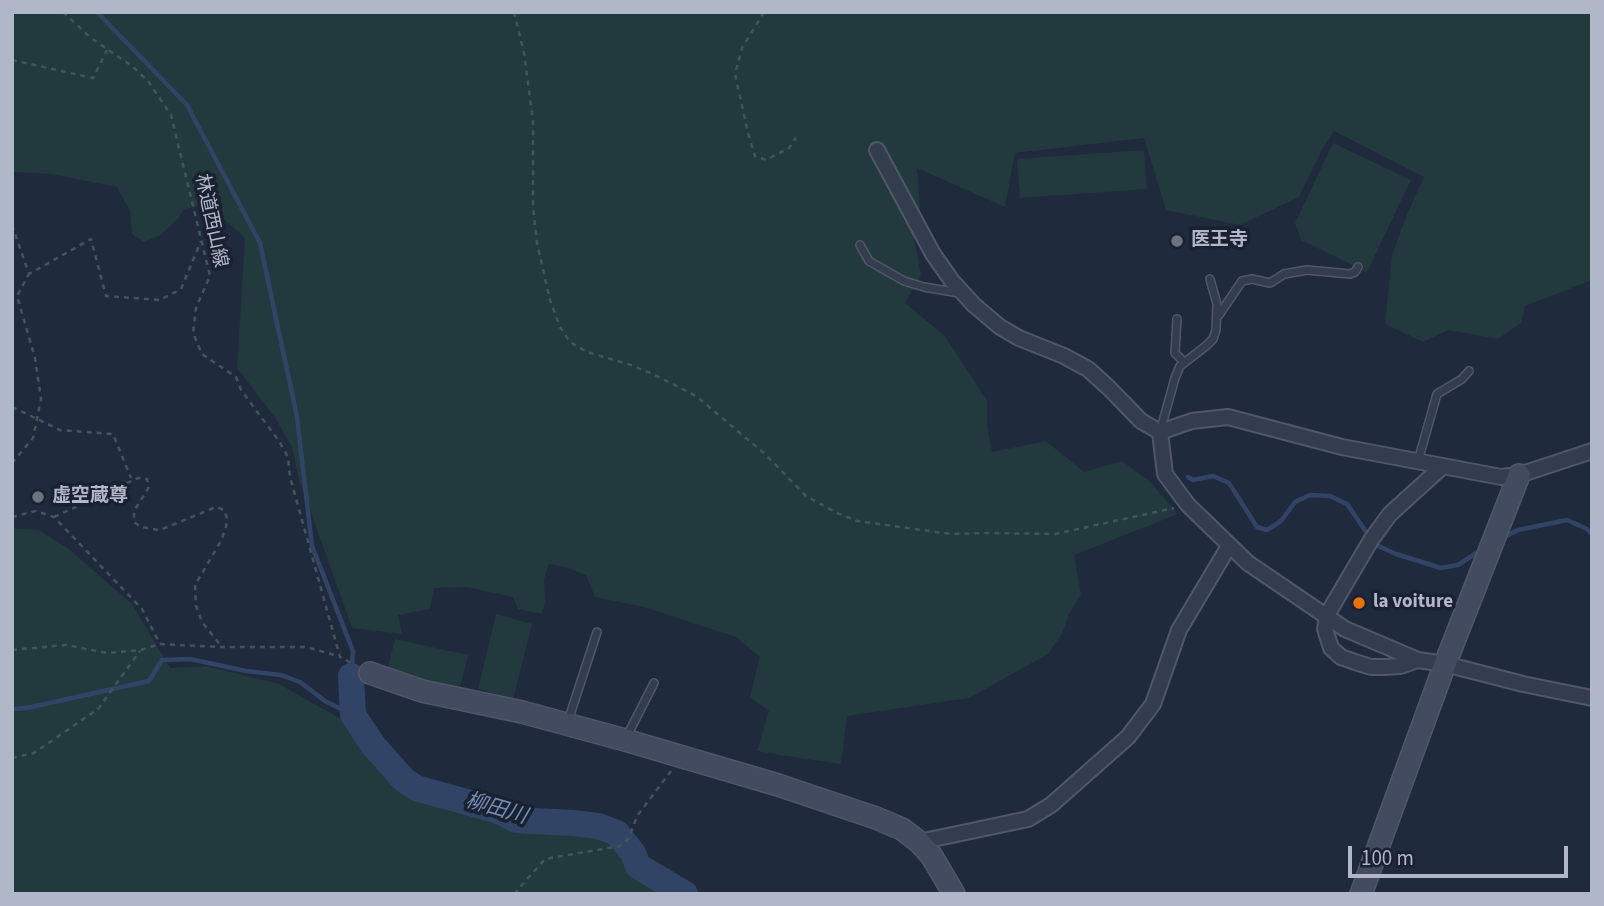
<!DOCTYPE html>
<html>
<head>
<meta charset="utf-8">
<style>
  body { margin:0 }
  #map { position:relative; width:1604px; height:906px; overflow:hidden; background:#202a3d; font-family:"Source Sans 3",sans-serif }
  canvas { display:block }
  .frame { position:absolute; inset:0; border:14px solid #b0b7c9; pointer-events:none }
  .scale { position:absolute; left:1348px; top:846px; width:220px; height:32px; box-sizing:border-box; border:4px solid #b0b7c9; border-top:0; padding-left:9px; font-size:21px; line-height:24px; white-space:nowrap; color:#b0b7c9; -webkit-text-stroke:5px #1a2232; paint-order:stroke }
</style>
</head>
<body>
<div id="map">
<canvas width="1604" height="906"></canvas>
<div class="frame"></div>
<div class="scale">100 m</div>
</div>
<script>
const ctx = document.querySelector('canvas').getContext('2d');
ctx.lineJoin = 'round';
function fill(path, color) { ctx.fillStyle = color; ctx.fill(path, 'evenodd'); }
const poly = rows => new Path2D(rows.map(r => 'M' + r).join(''));
function strokePath(path, color, width, dash) { ctx.strokeStyle = color; ctx.lineWidth = width; ctx.lineCap = dash ? 'butt' : 'round'; ctx.setLineDash(dash || []); ctx.stroke(path); }
function label(font, color, halo, rows, align = 'center') {
  ctx.font = font + ' "Source Sans 3","Noto Sans JP",sans-serif'; ctx.lineWidth = 7; ctx.setLineDash([]); ctx.textBaseline = 'middle'; ctx.strokeStyle = halo; ctx.fillStyle = color; for (const [text, x, y, turn = 0] of rows) {
    ctx.save(); ctx.translate(x, y); ctx.rotate((+turn || 0) * Math.PI / 180); ctx.textAlign = isNaN(turn) ? turn : align; if (halo) ctx.strokeText(text, 0, 0); ctx.fillText(text, 0, 0); ctx.restore();
  }
}
fill(poly([
  [12,12,1592,12,1592,280,1525,306,1521,323,1498,339,1448,330,1423,342,1385,324,1392,255,1408,212,1424,177,1334,131,1322,150,1299,197,1240,225,1166,210,1144,138,1015,153,1005,207,917,168,920,208,914,239,921,275,905,303,945,336,987,401,987,424,992,452,1046,441,1084,472,1122,461,1148,480,1178,514,1074,555,1081,594,1069,614,1062,634,1048,654,969,698,847,716,841,764,786,756,757,751,769,711,750,697,760,657,736,637,644,607,595,597,586,575,565,567,549,564,544,579,545,602,542,614,518,609,513,597,467,587,434,588,430,609,398,615,402,634,352,628,299,479,292,447,274,416,237,368,245,238,207,204,184,209,178,219,160,235,144,242,132,234,130,211,117,187,51,174,12,172],
  [1333,143,1411,180,1367,272,1301,240,1295,223],
  [1144,150,1147,189,1020,198,1017,159],
  [12,528,39,530,69,549,132,604,170,668,206,666,279,684,348,723,382,767,400,784,474,807,519,827,575,832,598,830,622,844,635,870,676,894,12,894],
  [496,614,532,624,513,699,478,689],
  [395,639,468,655,460,688,408,676,388,667]
]), '#22393e');
strokePath(poly([
  [97,12,187,105,260,243,297,417,312,546,353,651,351,676],
  [1188,477,1193,480,1213,476,1229,483,1257,527,1267,530,1281,521,1295,502,1310,495,1330,496,1347,504,1369,536],
  [1504,537,1518,530,1567,520,1587,529,1592,534],
  [1374,544,1396,554,1441,568,1458,565,1481,550],
  [12,709,27,708,149,681,162,660,190,659,246,671,281,675,300,682,325,701,353,715]
]), '#324466', 4.5);
strokePath(poly([
  [351,676,353,715,373,745,404,780,416,788,499,811,516,820,573,823,598,826,617,833,633,853,638,866,685,894]
]), '#324466', 26);
const lane = poly([
  [860,245,869,261,904,281,924,287,959,293],
  [1219,315,1242,281,1252,279,1270,283,1284,274,1307,270,1350,274,1355,272,1358,267],
  [1177,319,1175,353,1184,362],
  [1160,432,1175,378,1180,366,1206,346,1213,339,1216,330,1217,304,1210,279],
  [1418,461,1437,394,1462,379,1469,371],
  [568,721,597,632],
  [627,736,654,683]
]);
const street = poly([
  [877,150,933,254,952,281,974,305,1000,327,1019,338,1064,356,1088,369,1109,388,1141,421,1160,432],
  [1160,432,1165,474,1188,505,1248,563,1345,629,1418,660,1445,664,1523,684,1592,698],
  [1160,432,1192,421,1228,417,1342,447,1501,477,1519,475,1592,451],
  [1418,660,1400,666,1385,667,1371,667,1355,662,1341,657,1331,648,1325,629,1327,615,1371,540,1390,514,1443,466],
  [919,842,1028,819,1051,805,1128,737,1153,704,1179,630,1229,546]
]);
const secondary = poly([
  [370,673,422,691,522,712,625,740,778,785,876,818,902,829,919,842,931,855,954,894],
  [1361,894,1445,664,1519,475]
]);
strokePath(lane, '#505768', 10);
strokePath(street, '#505768', 18);
strokePath(secondary, '#505768', 24);
strokePath(poly([
  [63,12,91,38,132,66,148,81,171,115,210,276,196,308,193,333,202,354,236,377,241,390,279,441,288,457,290,477,340,657,355,665],
  [514,12,524,53,533,121,533,207,537,243,550,300,560,327,570,342,587,352,631,365,657,376,696,396,765,454,806,496,837,513,857,521,951,534,988,533,1055,534,1174,508],
  [764,12,742,48,735,74,748,133,755,156,766,160,789,148,796,138],
  [12,60,93,78,107,50],
  [12,225,29,274,91,239,106,296,160,300,181,289,201,241],
  [12,407,60,430,113,434,131,478],
  [12,463,33,438,41,399,35,358,17,296,29,274],
  [12,517,36,511,54,517,142,609,160,644],
  [54,517,138,478,147,479,149,487,134,511,134,522,141,527,160,530,216,507,224,510,227,518,226,527,221,541,195,585,196,606,202,622,222,647],
  [12,650,66,645,107,653,141,650,160,644,222,647,306,647,338,656],
  [12,758,34,753,98,709,140,651],
  [514,894,545,859,620,846,629,838,637,816,671,771]
]), '#40565b', 2.5, [5, 5]);
strokePath(lane, '#343d4d', 7);
strokePath(street, '#343d4d', 14);
strokePath(secondary, '#424b60', 21);
for (const [x, y, r, color] of [
  [1177,241,7,"#6b7280"],
  [38,497,7,"#6b7280"],
  [1359,603,7,"#e8710a"]
]) { const dot = new Path2D(); dot.arc(x, y, r, 0, 2 * Math.PI); ctx.fillStyle = color; ctx.fill(dot); strokePath(dot, '#1a2232', 2.5); }
label('19px', '#b0b7c9', '#1a2232', [
  ["林道西山線",210,221,78]
]);
label('bold 19px', '#b0b7c9', '#1a2232', [
  ["医王寺",1191,241],
  ["虚空蔵尊",52,497],
  ["la voiture",1373,603]
], 'left');
label('italic 21px', '#748bb3', '#1a2232', [
  ["柳田川",496,810,16]
]);
</script>
</body>
</html>
